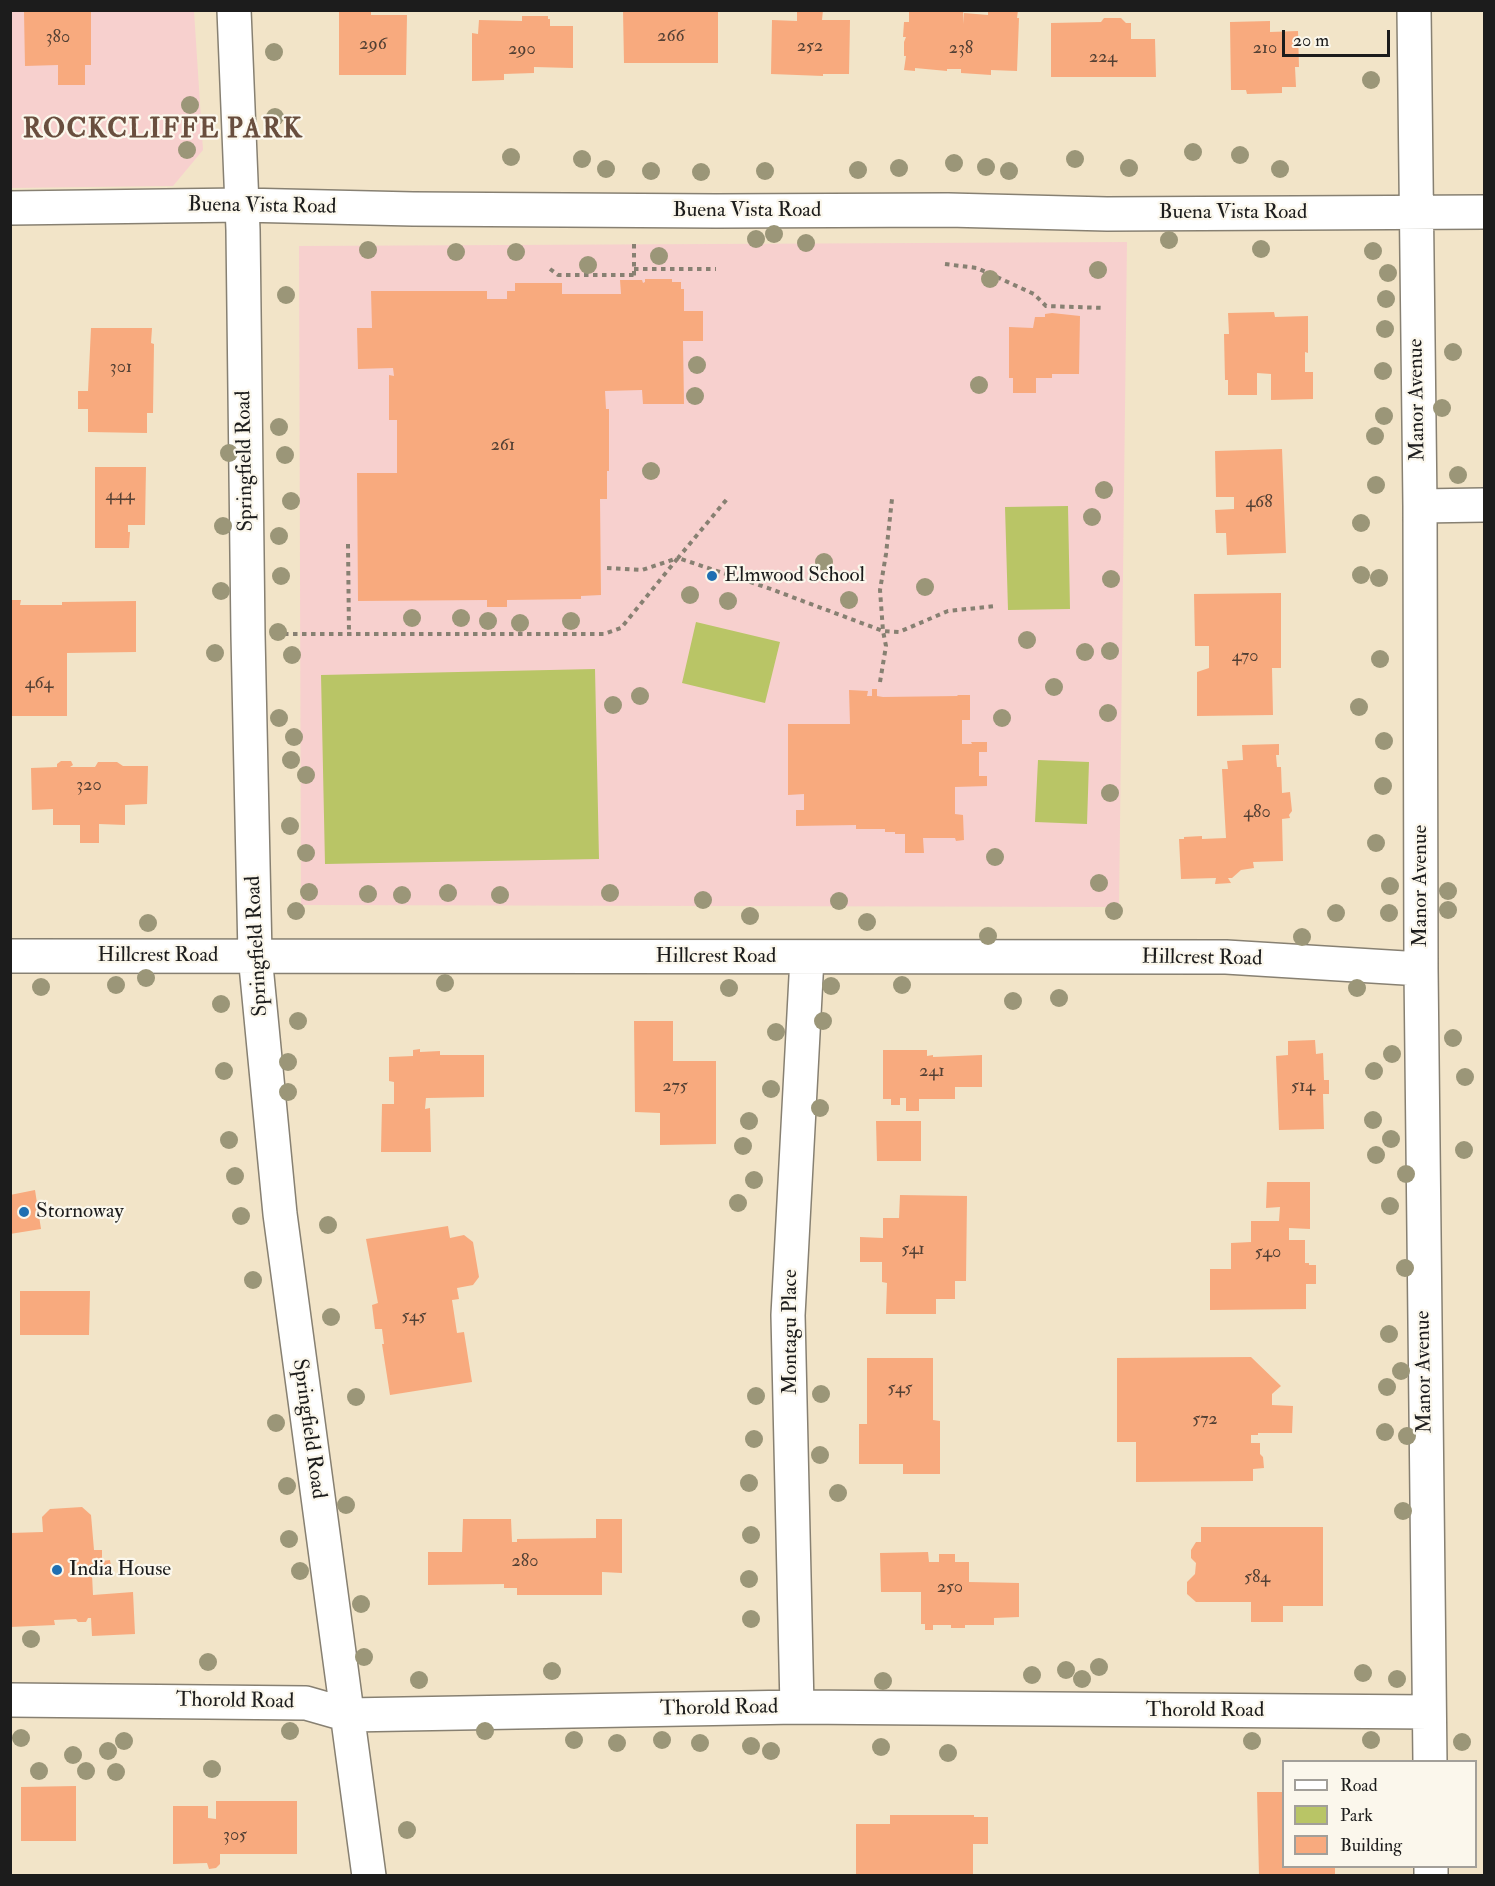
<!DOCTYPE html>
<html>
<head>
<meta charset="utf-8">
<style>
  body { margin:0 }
  #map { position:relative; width:1495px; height:1886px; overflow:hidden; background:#f2e4c8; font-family:"IM FELL Double Pica",serif }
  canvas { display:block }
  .frame { position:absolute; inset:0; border:12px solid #1c1c1c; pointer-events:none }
  .legend { position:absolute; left:1282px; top:1760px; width:195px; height:108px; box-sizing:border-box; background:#fbf7ec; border:2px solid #a29f99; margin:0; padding:8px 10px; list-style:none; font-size:18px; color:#1c1c1c }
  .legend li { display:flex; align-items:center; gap:12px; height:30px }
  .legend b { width:30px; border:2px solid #a29f99 }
  .scale { position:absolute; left:1282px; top:30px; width:108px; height:27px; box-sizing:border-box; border:3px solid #1c1c1c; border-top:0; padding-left:8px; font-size:18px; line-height:21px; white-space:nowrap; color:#1c1c1c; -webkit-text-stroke:4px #fbf7ec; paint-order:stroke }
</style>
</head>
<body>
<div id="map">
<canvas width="1495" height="1886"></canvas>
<div class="frame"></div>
<ul class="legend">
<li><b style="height:8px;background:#fff"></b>Road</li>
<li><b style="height:16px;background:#b9c566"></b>Park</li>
<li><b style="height:16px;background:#f8aa7e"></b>Building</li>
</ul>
<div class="scale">20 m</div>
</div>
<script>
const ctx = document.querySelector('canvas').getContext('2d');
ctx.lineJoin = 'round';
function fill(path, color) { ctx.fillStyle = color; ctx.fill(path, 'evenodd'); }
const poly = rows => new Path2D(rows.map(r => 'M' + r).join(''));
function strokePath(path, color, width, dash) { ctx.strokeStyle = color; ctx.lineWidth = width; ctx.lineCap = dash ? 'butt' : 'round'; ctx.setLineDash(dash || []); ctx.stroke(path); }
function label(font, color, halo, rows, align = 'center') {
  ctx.font = font + ' "IM FELL Double Pica",serif'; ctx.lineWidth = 4.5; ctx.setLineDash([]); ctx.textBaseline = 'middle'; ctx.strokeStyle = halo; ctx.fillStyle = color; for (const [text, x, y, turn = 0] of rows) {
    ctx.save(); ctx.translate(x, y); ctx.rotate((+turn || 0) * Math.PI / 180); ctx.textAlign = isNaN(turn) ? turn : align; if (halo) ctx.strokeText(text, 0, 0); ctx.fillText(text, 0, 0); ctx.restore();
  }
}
fill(poly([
  [10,11,194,11,203,150,173,186,11,188],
  [1127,242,1119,907,301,905,299,246]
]), '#f7d0ce');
fill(poly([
  [1068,506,1070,609,1008,610,1005,507],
  [696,622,780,642,765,703,682,683],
  [595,669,599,859,325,864,321,675],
  [1038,760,1089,762,1087,824,1035,822]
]), '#b9c566');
fill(poly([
  [29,10,91,11,91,65,85,65,85,85,58,85,58,65,25,66,24,12],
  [339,10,371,10,371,15,407,15,406,75,339,75],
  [623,10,718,10,718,63,624,63],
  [797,10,823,10,822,20,850,20,849,74,823,74,823,76,771,74,772,20,797,21],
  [909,10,963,10,964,24,964,13,988,15,988,10,1018,10,1017,18,1019,18,1017,71,991,70,991,75,961,73,961,69,947,69,947,71,915,68,915,71,904,70,906,56,904,56,904,42,906,37,903,37,904,22,909,22],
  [522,16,548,16,548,19,550,19,550,26,573,26,573,68,534,67,534,73,504,74,504,80,472,81,472,33,478,34,479,20,522,21],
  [1104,18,1121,18,1126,23,1131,23,1131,39,1155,39,1156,77,1051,77,1051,23,1101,22],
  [1270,21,1270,32,1298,31,1299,67,1295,67,1296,87,1282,87,1282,93,1247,94,1246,90,1231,90,1230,22],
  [645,279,672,279,672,282,681,282,681,289,684,289,684,311,703,311,703,341,683,341,684,404,643,404,642,390,605,391,606,409,609,409,609,471,607,471,607,499,600,499,601,595,581,596,581,599,507,600,507,607,487,607,487,600,358,601,357,473,397,473,397,420,389,420,389,375,394,376,393,368,358,369,357,328,372,328,371,291,487,291,487,299,507,299,507,291,515,291,515,283,562,283,562,294,621,294,620,280,642,280,643,283,645,282],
  [1274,312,1275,317,1308,316,1308,353,1305,352,1305,372,1313,372,1313,399,1271,400,1271,374,1257,373,1257,395,1228,395,1228,380,1225,380,1224,334,1229,334,1228,313],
  [1052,313,1080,316,1079,374,1052,374,1052,378,1036,378,1036,393,1013,393,1013,378,1009,378,1009,327,1033,328,1035,317,1045,317,1045,314],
  [91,328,152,328,151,343,154,344,153,413,147,413,147,433,88,432,88,409,78,409,78,391,88,391],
  [1282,449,1286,553,1227,555,1226,533,1216,533,1215,510,1234,509,1234,497,1216,497,1215,451],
  [95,467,146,467,145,525,128,525,128,532,130,532,129,548,95,548],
  [1281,593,1281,668,1272,668,1273,715,1197,716,1197,672,1209,668,1209,646,1195,646,1194,594],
  [10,600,21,600,20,605,62,605,62,602,136,601,136,652,67,653,67,716,10,716],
  [872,689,877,689,877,696,883,697,958,696,957,695,970,695,970,720,962,720,962,744,972,744,971,742,987,742,987,752,979,752,979,776,987,776,987,786,955,787,955,814,963,815,964,840,956,841,955,838,923,838,924,853,905,853,905,834,895,834,895,832,885,832,885,829,856,829,856,825,796,826,796,810,804,810,804,794,788,795,788,724,850,724,849,690,868,691,867,696,872,696],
  [1279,744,1279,755,1276,755,1277,767,1281,767,1282,793,1290,792,1292,811,1289,815,1290,818,1282,819,1283,861,1253,862,1254,868,1241,870,1232,878,1228,878,1231,883,1215,884,1216,878,1181,879,1179,839,1184,839,1184,837,1202,836,1202,839,1226,838,1222,769,1228,769,1227,761,1243,760,1242,745],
  [61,761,71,761,73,765,70,767,95,767,98,762,117,762,123,766,148,766,147,804,125,805,125,825,99,824,99,843,80,843,80,825,53,825,53,809,32,810,31,768,57,767,57,764],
  [634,1021,673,1021,673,1061,716,1061,716,1144,660,1145,660,1113,635,1112],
  [1315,1040,1316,1054,1323,1053,1324,1080,1329,1080,1329,1094,1323,1094,1324,1129,1279,1130,1276,1056,1288,1055,1288,1041],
  [420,1049,420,1052,440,1051,440,1055,484,1055,484,1097,426,1098,425,1109,430,1108,431,1152,381,1152,382,1104,394,1104,394,1082,389,1081,389,1057,413,1056,413,1050],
  [883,1050,927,1050,927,1056,933,1055,933,1057,982,1055,982,1087,955,1087,955,1099,919,1099,919,1111,906,1111,906,1098,900,1098,900,1105,891,1105,891,1099,883,1099],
  [876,1121,921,1121,921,1161,877,1161],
  [1267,1182,1310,1182,1310,1229,1289,1228,1289,1240,1305,1240,1305,1263,1309,1263,1309,1265,1316,1265,1316,1284,1306,1284,1306,1309,1210,1310,1210,1269,1231,1269,1231,1243,1251,1242,1251,1221,1279,1221,1280,1207,1266,1208],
  [35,1190,41,1229,10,1234,10,1195],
  [900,1195,967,1196,966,1281,955,1281,955,1299,936,1299,936,1314,886,1314,887,1283,882,1282,882,1262,860,1262,860,1237,883,1238,883,1218,899,1218],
  [448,1226,450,1238,464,1235,473,1242,479,1277,473,1285,457,1288,459,1299,452,1300,457,1333,464,1332,472,1382,390,1395,382,1344,384,1344,382,1329,375,1329,372,1305,378,1303,366,1239],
  [20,1291,90,1291,89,1335,20,1335],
  [1251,1357,1281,1386,1272,1394,1272,1405,1293,1406,1292,1433,1258,1433,1258,1435,1251,1435,1251,1443,1260,1443,1260,1454,1263,1457,1264,1468,1253,1469,1253,1481,1136,1482,1136,1442,1117,1442,1117,1358],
  [867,1358,933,1358,933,1420,940,1421,940,1474,903,1474,903,1464,859,1464,859,1424,867,1424],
  [82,1507,91,1515,94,1550,102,1550,102,1561,110,1560,111,1566,103,1566,103,1574,92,1574,93,1595,133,1592,135,1634,92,1636,91,1618,88,1618,86,1622,78,1622,76,1619,54,1620,55,1625,10,1627,10,1533,43,1532,42,1517,50,1509],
  [463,1519,511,1519,512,1542,517,1542,517,1539,596,1538,596,1519,622,1519,622,1573,602,1572,602,1595,517,1595,517,1588,504,1588,504,1584,428,1585,428,1552,462,1552],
  [1201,1527,1323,1527,1323,1606,1283,1606,1283,1622,1251,1622,1251,1602,1196,1602,1187,1594,1187,1582,1195,1574,1196,1563,1191,1558,1191,1550,1196,1542,1201,1542],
  [928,1552,929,1562,939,1562,939,1554,955,1554,955,1562,969,1562,969,1582,1019,1583,1019,1617,994,1618,994,1625,965,1625,965,1628,951,1628,951,1625,933,1625,933,1630,925,1630,925,1624,921,1624,921,1592,881,1592,880,1553],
  [76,1786,76,1841,21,1841,21,1787],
  [1257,1792,1284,1792,1284,1866,1335,1866,1335,1876,1259,1876],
  [216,1801,297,1801,297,1854,220,1854,220,1864,216,1868,209,1869,207,1863,173,1864,173,1806,208,1806,208,1818,216,1819],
  [890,1815,974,1815,974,1817,988,1817,988,1844,973,1844,973,1876,856,1876,856,1824,890,1824]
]), '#f8aa7e');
const minor = poly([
  [234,10,243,230,248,635,255,955,280,1214,369,1876],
  [1414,10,1420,506,1421,969,1430,1762],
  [10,208,242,205,413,209,716,211,948,210,1107,214,1484,212],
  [1420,506,1484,505],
  [10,956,1226,957,1421,969],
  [10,1700,306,1703,348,1715,797,1707,1429,1712],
  [797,1707,788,1315,807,958],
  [1431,1866,1431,1876]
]);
strokePath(minor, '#878072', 36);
strokePath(poly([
  [634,244,634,278],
  [945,264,977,268,1034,294,1046,306,1105,308],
  [550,269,558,275,634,275],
  [634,269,716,269],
  [348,544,349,634],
  [607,568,642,570,678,558,727,499],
  [284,634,604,634,621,628,678,558,768,588,883,631,899,632,948,611,996,606],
  [880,682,886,646,883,631,880,590,886,554,892,499]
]), '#878072', 4, [4.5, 4.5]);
strokePath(minor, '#fff', 33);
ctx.fillStyle = '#9b9678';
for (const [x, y] of [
  [274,52],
  [1371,80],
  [190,105],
  [275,117],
  [187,150],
  [1193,152],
  [1240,155],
  [511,157],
  [582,159],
  [1075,159],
  [954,163],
  [986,167],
  [899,168],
  [1129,168],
  [606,169],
  [1280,169],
  [858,170],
  [651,171],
  [765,171],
  [1009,171],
  [701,172],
  [774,234],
  [756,239],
  [1169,240],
  [806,243],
  [1261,249],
  [368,250],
  [1373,251],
  [456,252],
  [516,252],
  [659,256],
  [588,265],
  [1098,270],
  [1388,273],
  [990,279],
  [286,295],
  [1386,299],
  [1385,329],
  [1453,352],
  [697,365],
  [1383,371],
  [979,385],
  [695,396],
  [1442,408],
  [1384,416],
  [279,427],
  [1375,436],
  [229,453],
  [285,455],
  [651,471],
  [1458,475],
  [1376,485],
  [1104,490],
  [291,501],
  [1092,517],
  [1361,523],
  [223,526],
  [279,536],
  [824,562],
  [1361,575],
  [281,576],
  [1379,578],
  [1111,579],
  [925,587],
  [221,591],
  [690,595],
  [849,600],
  [728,601],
  [412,618],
  [461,618],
  [488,621],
  [571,621],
  [520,623],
  [278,632],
  [1027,640],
  [1110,651],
  [1085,652],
  [215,653],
  [292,655],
  [1380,659],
  [1054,687],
  [640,696],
  [613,705],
  [1359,707],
  [1108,713],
  [279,718],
  [1002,718],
  [294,737],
  [1384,741],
  [291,760],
  [306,775],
  [1383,786],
  [1110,793],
  [290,826],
  [1376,843],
  [306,853],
  [995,857],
  [1099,883],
  [1390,886],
  [1448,891],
  [309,892],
  [448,893],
  [610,893],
  [368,894],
  [402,895],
  [500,895],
  [703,900],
  [839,901],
  [1448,910],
  [296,911],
  [1114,911],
  [1336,913],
  [1389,913],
  [750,916],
  [867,922],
  [148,923],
  [988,936],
  [1302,937],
  [146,978],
  [445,983],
  [116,985],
  [902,985],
  [831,986],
  [41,987],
  [729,988],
  [1357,988],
  [1059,998],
  [1013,1001],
  [221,1004],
  [298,1021],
  [823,1021],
  [776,1032],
  [1453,1038],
  [1392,1054],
  [288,1062],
  [224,1071],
  [1374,1071],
  [1465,1077],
  [771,1089],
  [288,1092],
  [820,1108],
  [1373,1120],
  [749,1121],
  [1391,1139],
  [229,1140],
  [743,1146],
  [1464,1150],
  [1376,1155],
  [1406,1174],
  [235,1176],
  [754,1180],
  [738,1203],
  [1390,1206],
  [241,1216],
  [328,1225],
  [1405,1268],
  [253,1280],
  [331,1317],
  [1389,1334],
  [1401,1371],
  [1387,1387],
  [821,1394],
  [756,1396],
  [356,1397],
  [276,1423],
  [1385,1432],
  [1407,1436],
  [754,1439],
  [820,1455],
  [749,1483],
  [287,1486],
  [838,1493],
  [346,1505],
  [1403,1511],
  [751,1535],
  [289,1539],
  [300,1571],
  [749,1579],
  [361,1604],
  [751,1619],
  [31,1639],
  [364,1657],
  [208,1662],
  [1099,1667],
  [1066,1670],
  [552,1671],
  [1363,1673],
  [1032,1675],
  [1082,1679],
  [1397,1679],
  [419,1680],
  [883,1681],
  [290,1731],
  [485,1731],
  [21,1738],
  [574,1740],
  [662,1740],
  [1371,1740],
  [124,1741],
  [1252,1741],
  [1462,1742],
  [617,1743],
  [700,1743],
  [751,1746],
  [881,1747],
  [108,1751],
  [771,1751],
  [948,1753],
  [73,1755],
  [212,1769],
  [39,1771],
  [86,1771],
  [116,1772],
  [407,1830]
]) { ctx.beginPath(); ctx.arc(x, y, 9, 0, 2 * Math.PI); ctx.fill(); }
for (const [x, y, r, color] of [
  [712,576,6,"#1f6fb2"],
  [24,1212,6,"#1f6fb2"],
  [57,1570,6,"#1f6fb2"]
]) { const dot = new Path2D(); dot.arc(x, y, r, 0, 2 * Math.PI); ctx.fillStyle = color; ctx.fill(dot); strokePath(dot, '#fbf7ec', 2); }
label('18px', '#534034', null, [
  ["266",671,37],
  ["380",58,38],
  ["296",373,45],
  ["252",810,47],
  ["238",961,49],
  ["210",1265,49],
  ["290",522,50],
  ["224",1103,58],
  ["301",121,368],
  ["261",503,446],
  ["444",120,496],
  ["468",1259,503],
  ["470",1245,657],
  ["464",39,684],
  ["320",89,786],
  ["480",1257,813],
  ["241",932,1072],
  ["275",675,1087],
  ["514",1303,1087],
  ["541",913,1250],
  ["540",1268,1253],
  ["545",414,1317],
  ["545",900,1389],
  ["572",1205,1420],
  ["280",525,1562],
  ["584",1257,1578],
  ["250",950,1588],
  ["305",235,1836]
]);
label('21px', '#1c1c1c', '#fbf7ec', [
  ["Buena Vista Road",262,207,1],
  ["Buena Vista Road",747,211],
  ["Buena Vista Road",1233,213],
  ["Manor Avenue",1418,400,-91],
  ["Springfield Road",246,461,-91],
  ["Manor Avenue",1421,886,-90],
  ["Springfield Road",258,946,-93],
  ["Hillcrest Road",158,956],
  ["Hillcrest Road",716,957],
  ["Hillcrest Road",1202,959,1],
  ["Montagu Place",791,1332,-90],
  ["Manor Avenue",1425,1372,-91],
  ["Springfield Road",308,1429,82],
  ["Thorold Road",235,1702,1],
  ["Thorold Road",719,1709,-1],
  ["Thorold Road",1205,1711]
]);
label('21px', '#1c1c1c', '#fbf7ec', [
  ["Elmwood School",724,576],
  ["Stornoway",36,1212],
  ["India House",69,1570]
], 'left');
ctx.letterSpacing = '1.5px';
label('bold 27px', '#694e3e', '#fbf7ec', [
  ["ROCKCLIFFE PARK",163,131]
]);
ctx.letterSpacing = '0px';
</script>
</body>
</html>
